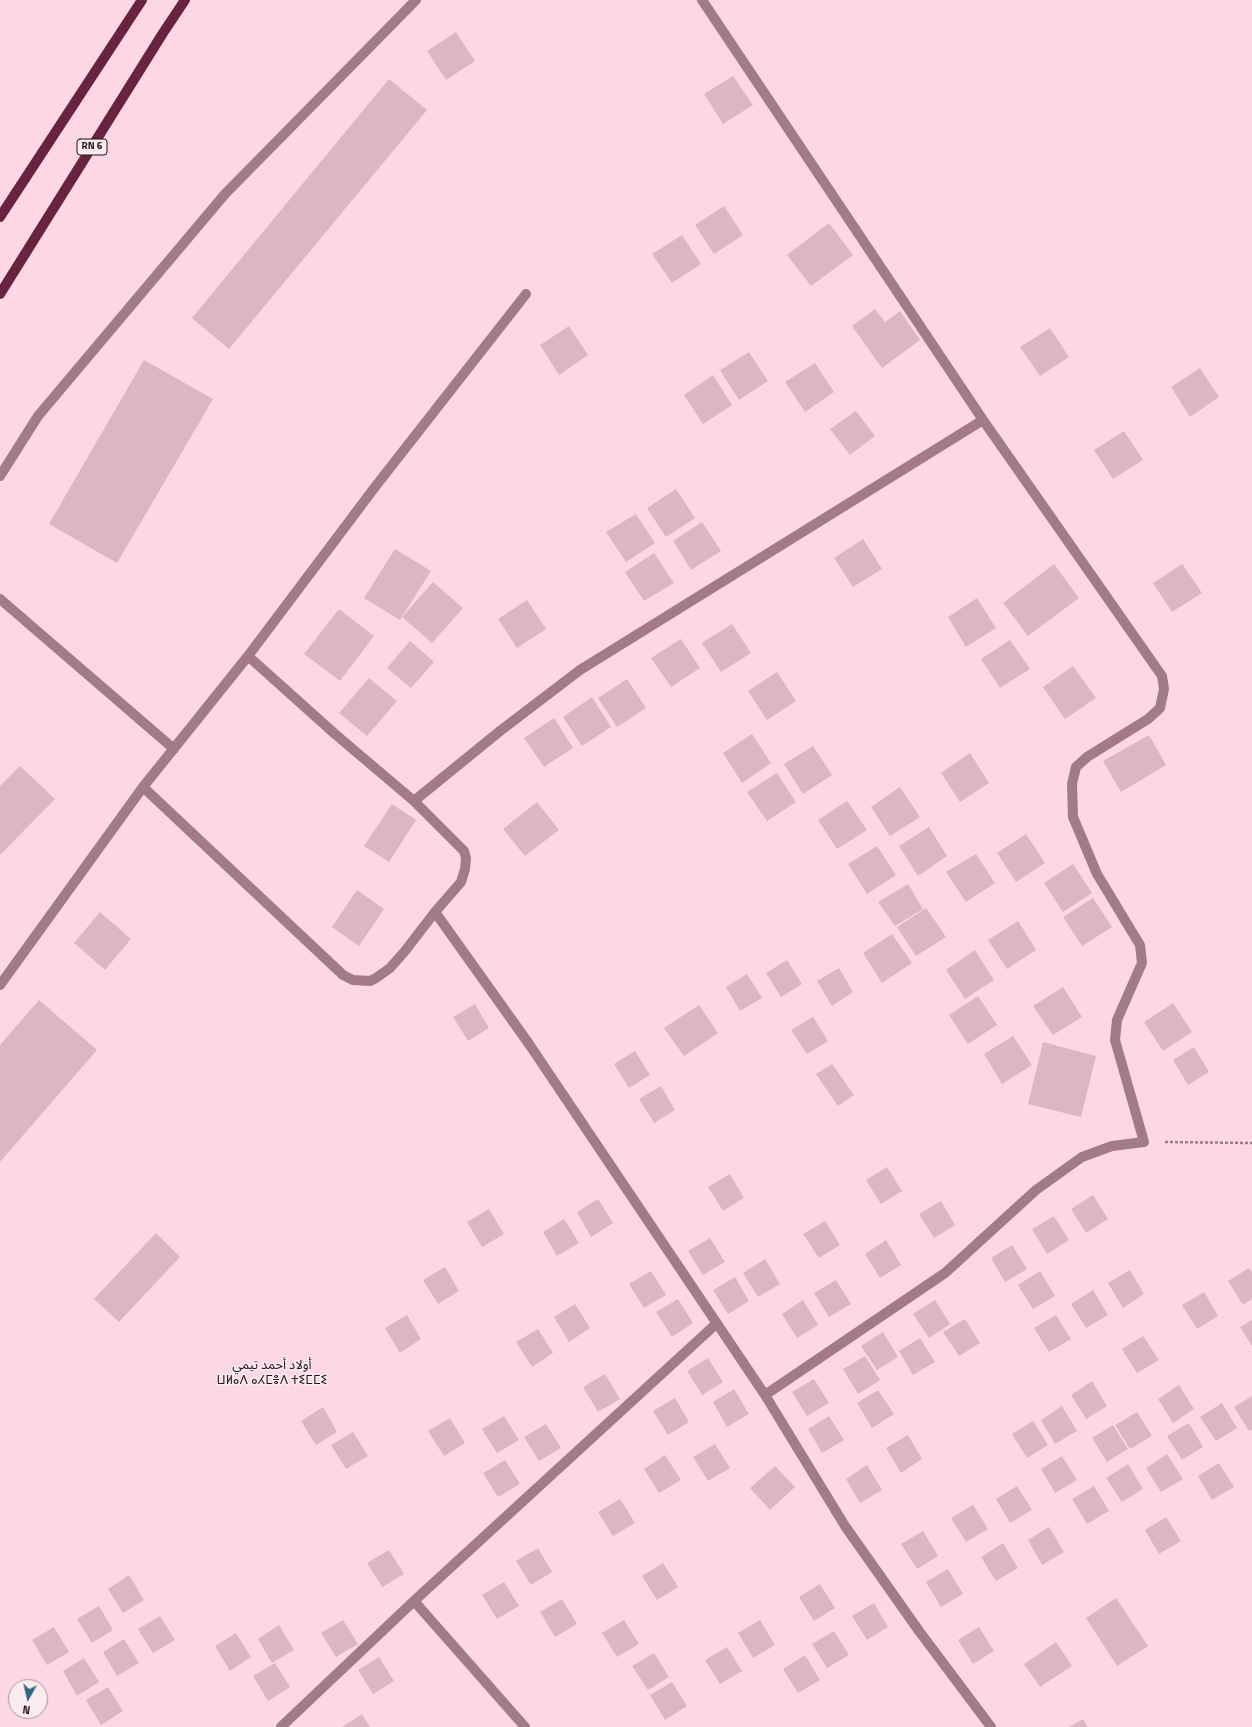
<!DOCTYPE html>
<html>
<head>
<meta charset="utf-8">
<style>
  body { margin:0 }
  #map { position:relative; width:1252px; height:1727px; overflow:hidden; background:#fdd7e3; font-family:"Titillium Web",sans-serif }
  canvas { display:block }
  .north { position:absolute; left:8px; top:1679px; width:40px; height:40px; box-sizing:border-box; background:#fbecf0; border:1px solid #a4969a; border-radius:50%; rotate:188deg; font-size:11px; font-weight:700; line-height:16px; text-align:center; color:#211419 }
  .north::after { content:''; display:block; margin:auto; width:14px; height:18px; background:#316883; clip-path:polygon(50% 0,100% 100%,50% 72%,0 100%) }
</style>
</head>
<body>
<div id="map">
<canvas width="1252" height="1727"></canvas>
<div class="north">N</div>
</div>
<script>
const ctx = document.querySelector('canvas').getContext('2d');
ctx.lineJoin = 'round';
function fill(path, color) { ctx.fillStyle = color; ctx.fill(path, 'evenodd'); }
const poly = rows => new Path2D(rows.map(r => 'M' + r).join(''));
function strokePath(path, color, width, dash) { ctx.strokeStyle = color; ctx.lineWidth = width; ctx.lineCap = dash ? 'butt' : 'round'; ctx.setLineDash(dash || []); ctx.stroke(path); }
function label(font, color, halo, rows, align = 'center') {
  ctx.font = font + ' "Titillium Web","Noto Sans Arabic","Noto Sans Tifinagh",sans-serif'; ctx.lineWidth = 3; ctx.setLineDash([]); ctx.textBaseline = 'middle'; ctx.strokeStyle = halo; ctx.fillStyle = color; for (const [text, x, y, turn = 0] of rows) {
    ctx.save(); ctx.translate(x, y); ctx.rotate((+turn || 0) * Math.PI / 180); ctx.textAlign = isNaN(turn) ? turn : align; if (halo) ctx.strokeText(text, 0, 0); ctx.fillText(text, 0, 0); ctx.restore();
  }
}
fill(poly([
  [456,32,475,61,446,80,427,51],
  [733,76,753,105,723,124,704,94],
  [389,79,427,110,229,349,192,318],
  [724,206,743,235,714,254,695,225],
  [829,223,853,255,811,286,787,255],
  [682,235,701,264,672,283,652,254],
  [875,309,885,322,900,311,920,340,882,368,852,326],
  [569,326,588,355,559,375,540,345],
  [1050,328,1069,357,1040,376,1020,347],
  [749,352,768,381,739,400,720,370],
  [144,360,213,399,117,563,49,524],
  [815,363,834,392,805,412,785,382],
  [1200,368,1219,397,1190,417,1171,387],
  [713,375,732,405,703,424,684,395],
  [856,411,875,436,850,455,830,429],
  [1124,431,1143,460,1113,479,1094,450],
  [676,489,695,518,666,537,647,508],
  [636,514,655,543,626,562,606,532],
  [702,522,721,551,691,570,673,541],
  [863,539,882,569,853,587,834,558],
  [395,549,431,571,400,620,364,598],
  [654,553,674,583,644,601,625,572],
  [1054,564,1079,598,1028,636,1003,603],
  [1182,564,1202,593,1172,612,1153,583],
  [433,582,463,608,432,643,402,617],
  [977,598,996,628,966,647,948,617],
  [527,600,546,629,517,648,498,619],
  [339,609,374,636,340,681,304,654],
  [732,624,751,653,721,672,702,643],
  [681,639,700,668,671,687,651,658],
  [1010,640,1030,669,1000,688,981,659],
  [410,641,434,662,411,688,387,668],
  [1073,666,1096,698,1065,719,1043,687],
  [777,672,796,701,767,720,748,691],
  [369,678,397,701,367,736,339,713],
  [627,679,646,708,617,727,598,698],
  [592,697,611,727,582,746,563,717],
  [554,718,573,748,544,767,524,738],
  [752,734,771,763,742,783,723,753],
  [1149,735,1166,765,1121,792,1103,761],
  [813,746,832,775,803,794,784,764],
  [970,753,989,783,960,802,941,773],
  [20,766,55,799,0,855,0,786],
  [777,773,796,802,767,821,747,792],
  [900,787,920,817,890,836,871,807],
  [847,801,867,830,837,849,818,820],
  [537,802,559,830,525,856,503,829],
  [392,804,416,820,389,862,364,846],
  [929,827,947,856,918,876,899,846],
  [1026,834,1045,863,1016,882,997,853],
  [877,846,896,875,867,894,848,864],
  [976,854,995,883,966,902,946,872],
  [1073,864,1092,893,1063,912,1044,883],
  [908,884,923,909,895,926,878,902],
  [357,890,384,909,359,946,332,927],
  [1093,898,1112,927,1082,946,1063,917],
  [926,908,946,937,916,956,897,927],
  [100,912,131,939,105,970,74,943],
  [1018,921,1036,950,1007,969,988,940],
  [892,934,912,963,882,983,863,953],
  [975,950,994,980,965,999,946,970],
  [787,960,802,984,781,997,766,973],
  [839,968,853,992,832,1006,817,981],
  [747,974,762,998,740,1011,726,987],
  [1063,987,1082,1017,1053,1035,1033,1006],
  [978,996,997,1025,968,1044,949,1015],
  [39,1000,97,1050,0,1162,0,1045],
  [1173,1003,1192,1032,1163,1051,1144,1022],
  [475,1004,489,1028,468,1041,453,1017],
  [699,1005,718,1033,684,1056,664,1028],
  [813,1017,828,1041,807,1054,791,1030],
  [1013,1036,1032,1065,1002,1084,984,1054],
  [1043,1042,1096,1056,1081,1117,1028,1104],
  [1194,1047,1209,1072,1188,1085,1173,1060],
  [635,1051,650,1075,629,1088,614,1064],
  [832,1064,854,1095,838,1106,816,1074],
  [661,1086,675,1110,654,1123,639,1099],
  [887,1167,902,1191,881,1204,866,1180],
  [730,1174,744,1198,723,1211,708,1187],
  [1093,1195,1108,1219,1086,1233,1071,1209],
  [598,1199,613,1223,591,1237,577,1212],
  [941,1201,955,1225,934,1238,919,1214],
  [489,1209,504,1234,482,1247,467,1222],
  [1054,1216,1069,1240,1047,1254,1032,1229],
  [564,1219,579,1243,557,1256,543,1232],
  [825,1221,840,1245,819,1258,803,1234],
  [156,1233,180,1257,119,1322,94,1299],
  [710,1238,725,1262,703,1275,688,1251],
  [886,1240,901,1265,880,1278,865,1254],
  [1012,1245,1027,1269,1005,1282,991,1258],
  [765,1259,780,1284,758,1297,743,1273],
  [445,1267,459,1291,438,1304,423,1280],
  [1249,1268,1252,1272,1252,1299,1243,1305,1228,1281],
  [1130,1270,1144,1294,1123,1308,1108,1283],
  [651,1271,666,1295,644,1308,629,1284],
  [1040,1271,1055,1296,1033,1309,1018,1285],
  [735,1277,749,1301,728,1314,713,1290],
  [836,1280,851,1304,829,1317,814,1293],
  [1093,1290,1108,1315,1086,1328,1071,1304],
  [1204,1292,1218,1316,1197,1329,1182,1305],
  [678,1299,693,1323,672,1337,656,1312],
  [803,1300,818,1325,797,1338,782,1314],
  [935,1300,950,1324,929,1338,913,1314],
  [575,1304,590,1328,569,1342,554,1317],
  [407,1315,421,1339,400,1353,385,1328],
  [1056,1315,1071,1339,1049,1352,1034,1328],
  [965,1319,980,1343,959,1356,943,1332],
  [1252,1320,1252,1346,1240,1327],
  [538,1329,553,1353,532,1367,516,1342],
  [883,1332,898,1357,877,1370,861,1346],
  [1143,1336,1159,1360,1137,1373,1122,1349],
  [920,1338,935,1362,913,1375,899,1351],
  [865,1356,880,1380,858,1394,843,1369],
  [708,1358,723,1382,702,1395,687,1371],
  [605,1374,620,1399,598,1412,583,1387],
  [814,1379,829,1403,807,1416,792,1392],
  [1092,1381,1107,1406,1086,1419,1071,1395],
  [1179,1385,1194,1409,1173,1423,1158,1399],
  [734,1389,749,1414,727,1427,713,1402],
  [878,1390,894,1414,872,1428,857,1403],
  [1252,1396,1252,1430,1249,1431,1234,1407],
  [675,1398,689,1422,668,1435,653,1411],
  [1222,1403,1237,1428,1216,1441,1200,1417],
  [1062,1406,1077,1431,1055,1444,1041,1420],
  [323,1407,337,1432,316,1445,301,1421],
  [1137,1412,1152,1436,1130,1449,1115,1425],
  [504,1416,519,1440,497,1453,482,1429],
  [829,1416,844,1440,822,1453,808,1429],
  [450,1418,465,1443,444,1456,428,1431],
  [1033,1421,1048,1445,1027,1458,1012,1434],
  [1189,1423,1203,1447,1182,1460,1167,1436],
  [546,1424,561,1448,539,1461,524,1437],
  [1113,1425,1128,1449,1107,1462,1092,1438],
  [353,1432,368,1456,346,1469,331,1445],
  [908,1435,922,1459,901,1473,886,1448],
  [715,1444,730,1468,708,1481,693,1457],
  [1167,1454,1183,1479,1161,1492,1146,1468],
  [665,1455,681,1480,659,1493,644,1469],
  [1062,1456,1077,1480,1055,1493,1041,1469],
  [505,1460,520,1484,498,1497,483,1473],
  [1219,1463,1234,1487,1212,1500,1198,1476],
  [1128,1464,1143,1489,1122,1502,1106,1478],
  [867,1465,882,1490,860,1503,846,1479],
  [775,1466,795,1487,770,1510,750,1488],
  [1017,1486,1032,1510,1010,1523,996,1499],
  [1094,1486,1109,1511,1087,1524,1072,1499],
  [620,1499,635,1523,613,1536,598,1512],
  [973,1505,988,1529,966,1542,951,1518],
  [1166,1517,1181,1541,1159,1554,1145,1530],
  [1049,1527,1064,1552,1042,1565,1028,1540],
  [923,1531,938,1556,917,1569,901,1544],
  [1003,1543,1018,1568,996,1581,981,1557],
  [538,1548,552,1572,531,1585,516,1561],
  [389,1550,404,1574,382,1587,367,1563],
  [663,1563,678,1587,657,1600,642,1576],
  [948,1569,963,1594,941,1607,926,1582],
  [129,1575,144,1600,123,1613,108,1589],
  [504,1582,519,1606,497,1619,482,1595],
  [820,1584,835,1608,814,1621,799,1597],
  [1116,1598,1148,1646,1117,1666,1086,1618],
  [562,1599,577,1624,555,1637,540,1612],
  [874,1603,888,1627,867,1640,852,1616],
  [99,1606,113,1630,92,1643,77,1619],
  [160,1616,175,1640,153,1653,138,1629],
  [343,1620,358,1644,336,1657,321,1633],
  [624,1620,639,1644,617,1657,602,1633],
  [760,1620,775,1645,753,1658,738,1633],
  [279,1625,294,1650,272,1663,258,1639],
  [54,1627,69,1652,47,1665,32,1640],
  [979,1627,994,1651,973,1664,958,1640],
  [834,1631,849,1655,827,1668,812,1644],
  [236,1633,251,1657,230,1671,215,1646],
  [124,1639,139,1663,117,1676,103,1652],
  [1056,1642,1072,1666,1040,1687,1024,1664],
  [727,1647,742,1671,720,1684,705,1660],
  [654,1653,669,1677,648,1690,632,1666],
  [805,1655,820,1680,798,1693,783,1669],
  [379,1657,394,1681,373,1694,358,1670],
  [84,1658,99,1682,77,1696,63,1671],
  [275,1663,290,1687,268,1701,253,1676],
  [672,1682,687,1706,665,1720,650,1695],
  [108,1687,123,1711,101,1725,86,1700],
  [362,1714,370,1727,342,1727],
  [1083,1719,1088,1727,1069,1727]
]), '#dcb7c3');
strokePath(poly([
  [1165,1142,1252,1143]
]), '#997e87', 2.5, [3, 2]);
strokePath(poly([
  [702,0,983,420,1162,676,1164,689,1160,708,1148,719,1087,757,1076,767,1072,784,1073,817,1097,874,1140,945,1142,963,1117,1020,1115,1040,1144,1142,1112,1146,1082,1157,1036,1190,945,1273,765,1395],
  [0,476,38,416,225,194,416,0],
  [0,599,174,749],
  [248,656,375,487,526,294],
  [143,787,343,975,353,980,370,981,376,978,390,968,405,951,435,912,529,1044,765,1395,845,1526,919,1631,991,1727],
  [414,801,500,731,580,670,983,420],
  [0,985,143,787,248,656,335,734,414,801,464,851,466,858,465,869,461,882,435,912],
  [414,1601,525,1727],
  [281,1727,414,1601,716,1324]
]), '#a47a88', 10);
strokePath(poly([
  [0,217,142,0],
  [0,294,163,33,185,0]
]), '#682340', 10);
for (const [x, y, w] of [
  [92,147,30]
]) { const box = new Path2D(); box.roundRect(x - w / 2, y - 8, w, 16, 3); ctx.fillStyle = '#fbecf0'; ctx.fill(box); strokePath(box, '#211419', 1); }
label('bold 10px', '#211419', null, [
  ["RN 6",92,147]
]);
label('13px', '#211419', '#fbecf0', [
  ["أولاد أحمد تيمي",272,1366],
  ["ⵡⵍⴰⴷ ⴰⵃⵎⴻⴷ ⵜⵉⵎⵎⵉ",272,1381]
]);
</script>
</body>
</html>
